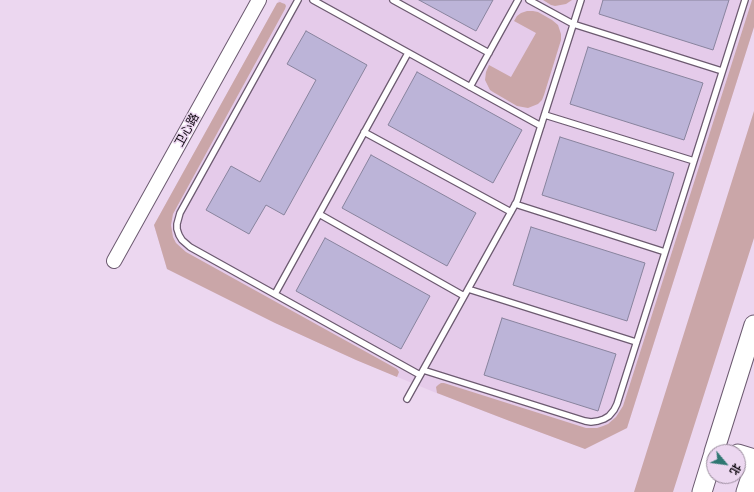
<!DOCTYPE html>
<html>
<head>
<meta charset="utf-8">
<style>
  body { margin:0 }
  #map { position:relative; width:754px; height:492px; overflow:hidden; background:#ecd7f0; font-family:"Golos Text","Noto Sans SC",sans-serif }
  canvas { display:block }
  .north { position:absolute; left:706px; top:444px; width:40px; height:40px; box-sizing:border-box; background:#ecd7f0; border:1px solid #948597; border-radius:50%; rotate:119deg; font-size:11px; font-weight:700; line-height:16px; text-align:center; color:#100911 }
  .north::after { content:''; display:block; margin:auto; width:14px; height:18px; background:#2f7772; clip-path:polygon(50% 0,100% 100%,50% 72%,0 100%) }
</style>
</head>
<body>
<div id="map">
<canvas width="754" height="492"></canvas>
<div class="north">北</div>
</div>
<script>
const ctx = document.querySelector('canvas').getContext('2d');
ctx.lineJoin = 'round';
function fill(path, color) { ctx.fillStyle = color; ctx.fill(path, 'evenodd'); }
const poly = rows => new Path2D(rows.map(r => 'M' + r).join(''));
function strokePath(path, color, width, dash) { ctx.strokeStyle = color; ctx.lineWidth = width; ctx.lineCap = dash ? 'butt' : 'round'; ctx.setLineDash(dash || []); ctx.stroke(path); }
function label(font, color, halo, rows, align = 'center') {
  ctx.font = font + ' "Golos Text","Noto Sans SC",sans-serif'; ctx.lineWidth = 3; ctx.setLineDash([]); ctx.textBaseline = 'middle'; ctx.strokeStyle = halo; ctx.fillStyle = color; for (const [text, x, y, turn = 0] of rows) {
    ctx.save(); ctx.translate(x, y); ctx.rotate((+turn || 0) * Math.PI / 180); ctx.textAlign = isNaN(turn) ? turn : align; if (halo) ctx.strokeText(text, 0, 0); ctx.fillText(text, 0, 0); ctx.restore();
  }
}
fill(poly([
  [279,0,754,0,754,27,627,428,585,449,507,420,434,392,356,360,275,323,167,269,154,225]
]), '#e5cbea');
fill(poly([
  [543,0,572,0,566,4,555,6,551,5],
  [752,0,754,0,754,27,627,428,585,449,507,420,437,393,436,387,438,385,441,383,444,383,586,428,597,428,603,426,608,424,616,417,623,406],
  [280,2,282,3,285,4,286,6,285,9,173,214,171,225,173,237,176,243,186,252,397,369,399,372,397,377,356,360,275,323,167,269,154,225,277,3],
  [527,11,533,11,538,12,552,20,558,25,561,34,561,40,544,95,542,100,538,104,528,108,517,106,493,92,490,90,485,80,486,72,489,65,511,77,536,33,514,21,517,16,521,13],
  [754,111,754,238,673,492,634,492]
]), '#caa6a8');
const building = poly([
  [419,0,493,0,476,31,419,0],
  [603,0,729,0,713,50,599,14,603,0],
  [306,31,367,65,284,215,266,205,249,234,206,210,231,166,260,182,316,80,287,64,306,31],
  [588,47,703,83,684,140,570,104,588,47],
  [417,72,522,130,493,183,388,125,417,72],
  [560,137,674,173,656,231,542,195,560,137],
  [371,155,476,213,447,266,342,208,371,155],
  [531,227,645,263,627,321,513,285,531,227],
  [325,238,430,296,401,349,296,291,325,238],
  [502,318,616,354,598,411,484,375,502,318]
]);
fill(building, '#bcb4d8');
strokePath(building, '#89849e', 1);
const service = poly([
  [298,0,180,213,177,224,177,229,179,235,182,240,190,247,420,375],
  [313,0,541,126],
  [393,0,489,53],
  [529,0,573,24,722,71],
  [470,87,518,0],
  [545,115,694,161],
  [364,132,511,212],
  [515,204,665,252],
  [319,214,464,296],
  [468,289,636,342],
  [275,294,408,53],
  [423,370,585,421,591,422,598,421,604,419,609,416,614,410,617,404,745,0],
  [407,399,517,201,581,0]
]);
const tertiary = poly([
  [114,261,259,0]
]);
const trunk = poly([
  [714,452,754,325],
  [738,454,754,459],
  [702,492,714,453],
  [746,492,754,468]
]);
strokePath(service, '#6c5a70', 8);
strokePath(tertiary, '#6c5a70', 16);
strokePath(trunk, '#6c5a70', 21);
strokePath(service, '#fff', 5.5);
strokePath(tertiary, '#fff', 14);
strokePath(trunk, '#fff', 19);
label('12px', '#100911', '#ecd7f0', [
  ["卫心路",187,130,-61]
]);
</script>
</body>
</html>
